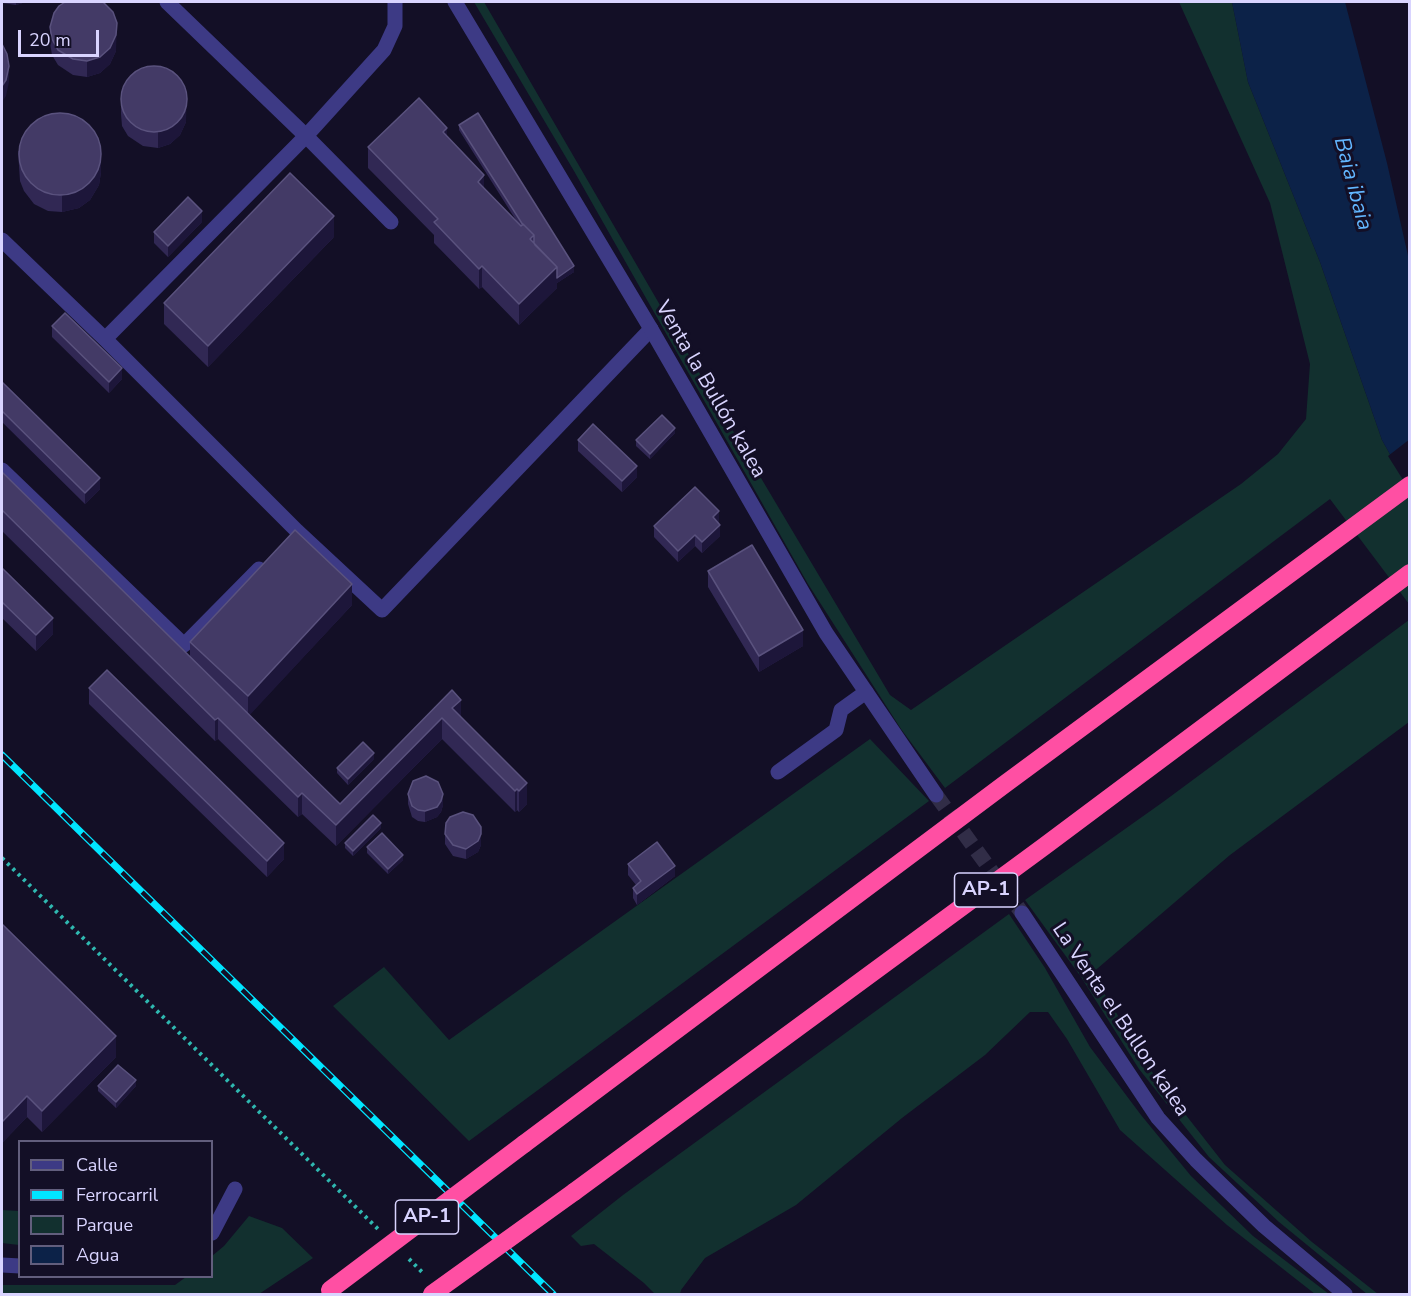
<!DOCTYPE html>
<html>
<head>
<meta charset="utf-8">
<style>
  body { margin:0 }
  #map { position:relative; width:1411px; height:1296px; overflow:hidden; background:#130f26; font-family:"Nunito Sans",sans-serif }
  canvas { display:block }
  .frame { position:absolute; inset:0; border:3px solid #d9d4ff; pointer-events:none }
  .legend { position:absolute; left:18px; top:1140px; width:195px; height:138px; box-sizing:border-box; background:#130f26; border:2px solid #625e7d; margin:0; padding:8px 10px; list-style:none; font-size:18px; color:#d9d4ff }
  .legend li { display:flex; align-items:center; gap:12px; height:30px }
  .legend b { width:30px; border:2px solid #625e7d }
  .scale { position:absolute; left:18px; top:30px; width:81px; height:27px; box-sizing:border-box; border:3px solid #d9d4ff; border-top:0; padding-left:8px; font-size:18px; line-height:21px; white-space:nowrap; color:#d9d4ff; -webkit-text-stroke:4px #130f26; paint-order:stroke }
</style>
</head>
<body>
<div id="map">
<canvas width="1411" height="1296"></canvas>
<div class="frame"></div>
<ul class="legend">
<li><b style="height:8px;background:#3d3a85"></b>Calle</li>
<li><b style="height:8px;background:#00e5ff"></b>Ferrocarril</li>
<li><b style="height:16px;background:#12302f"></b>Parque</li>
<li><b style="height:16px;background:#0c2248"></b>Agua</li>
</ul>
<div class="scale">20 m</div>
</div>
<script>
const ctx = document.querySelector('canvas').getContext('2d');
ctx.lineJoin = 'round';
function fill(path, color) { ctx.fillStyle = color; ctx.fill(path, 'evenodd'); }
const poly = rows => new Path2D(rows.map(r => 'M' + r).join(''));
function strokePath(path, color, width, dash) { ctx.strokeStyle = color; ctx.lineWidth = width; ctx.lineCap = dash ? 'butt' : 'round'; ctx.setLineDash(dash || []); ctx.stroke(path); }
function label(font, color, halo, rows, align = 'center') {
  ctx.font = font + ' "Nunito Sans",sans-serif'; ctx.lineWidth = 6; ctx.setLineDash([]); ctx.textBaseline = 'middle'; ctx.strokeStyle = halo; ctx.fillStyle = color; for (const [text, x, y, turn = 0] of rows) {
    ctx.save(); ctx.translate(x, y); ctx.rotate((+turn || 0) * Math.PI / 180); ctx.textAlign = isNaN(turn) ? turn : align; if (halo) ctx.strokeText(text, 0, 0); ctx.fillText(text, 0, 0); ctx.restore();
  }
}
fill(poly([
  [474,2,484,2,736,436,890,695,911,710,1241,484,1278,454,1306,419,1310,364,1270,203,1179,2,1232,2,1248,82,1320,262,1382,440,1409,488,1409,604,1330,499,945,788,901,729,808,584,574,171],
  [1409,620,1409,722,1230,855,1091,974,1112,1005,1142,1059,1225,1165,1312,1242,1378,1294,1367,1294,1279,1222,1209,1157,1139,1069,1081,977,1025,900,1163,802],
  [870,739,929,801,469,1141,333,1006,384,967,449,1040],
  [1009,914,1045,968,1090,1047,1141,1115,1191,1176,1253,1236,1329,1294,1315,1294,1227,1225,1120,1130,1067,1039,1048,1012,1030,1012,985,1055,902,1118,796,1205,705,1258,681,1290,680,1294,655,1294,644,1283,594,1244,581,1246,571,1236,623,1195],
  [2,1210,19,1211,19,1245,2,1243],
  [249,1216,282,1228,313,1258,259,1294,2,1294,2,1285,175,1285,186,1277,212,1276,212,1256,224,1246]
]), '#12302f');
fill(poly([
  [1232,2,1345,2,1387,163,1409,260,1409,488,1382,440,1320,262,1248,82]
]), '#0c2248');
fill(poly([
  [1410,439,1410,491,1388,456]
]), '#130f26');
strokePath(poly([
  [936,795,1022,913]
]), '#312d47', 15, [15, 8]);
strokePath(poly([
  [2,858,378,1229],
  [409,1259,423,1273]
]), '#2fb8b0', 4, [3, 4.5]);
strokePath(poly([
  [167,2,306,136,391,222],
  [2,240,105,339,297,531,382,610,651,329],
  [105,339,306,136,384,50,395,26,395,2],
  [2,470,184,645,259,569],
  [778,772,836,730,841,710,866,692],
  [212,1233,235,1189],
  [2,1265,20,1266]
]), '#3d3a85', 15);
strokePath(poly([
  [455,2,651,329,826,633,936,795],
  [1022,913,1158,1118,1196,1160,1264,1226,1345,1294]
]), '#3d3a85', 15);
strokePath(poly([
  [524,1144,1005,784,1410,485],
  [574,1192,1042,848,1410,573]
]), '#ff4fa3', 18);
const rail = poly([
  [2,755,553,1294]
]);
strokePath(rail, '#00e5ff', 7);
strokePath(rail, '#130f26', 4.5, [14]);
strokePath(poly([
  [330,1290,524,1144],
  [432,1294,574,1192]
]), '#ff4fa3', 18);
fill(poly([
  [2,2,26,2,16,5,2,3],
  [50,27,116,51,110,64,100,73,87,77,73,75,58,65,52,55,50,43],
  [121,98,186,122,180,135,170,144,158,148,143,146,128,136,122,126,121,114],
  [459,125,574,272,557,283,557,288,519,325,482,287,479,289,434,243,434,235,368,168,368,147,447,137,484,189,519,225,459,130],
  [18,151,101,172,99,185,90,200,79,208,62,212,48,211,34,204,24,191,20,181],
  [202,222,168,257,154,243,154,232],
  [334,237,208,367,164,324,164,303],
  [52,326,122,379,109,393,52,337],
  [2,382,100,489,85,504,2,422],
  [675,433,650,459,636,446,636,440],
  [578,440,637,477,622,492,578,451],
  [2,472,190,657,190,642,352,605,249,715,340,804,452,690,461,717,527,783,527,804,519,812,517,810,515,812,442,739,336,846,302,814,298,817,218,739,215,741,2,531],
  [719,522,718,523,720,536,702,553,695,546,678,562,654,537,654,526],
  [2,568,53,634,36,651,2,618],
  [708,571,803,646,759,672,708,587],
  [89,688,284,859,267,877,89,704],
  [374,759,348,785,337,773,337,768],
  [408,794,443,805,441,812,437,817,425,822,418,821,412,817,408,804],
  [381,828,353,856,345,848,345,843],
  [445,834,481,845,478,852,466,859,453,856,445,844],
  [367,847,403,860,388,874,367,853],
  [628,864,675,876,637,905,633,898,633,888,636,885,628,875],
  [2,924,116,1057,42,1132,27,1117,2,1143],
  [98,1086,136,1086,116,1108,98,1091]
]), '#312854');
fill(poly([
  [16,2,26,2,16,5],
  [117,23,116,51,110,64,100,73,87,77,87,61],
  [9,66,9,82,6,96,2,102,2,86],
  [187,94,186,122,180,135,170,144,158,148,158,132],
  [447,128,447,149,443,132],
  [101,156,101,172,99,185,90,200,79,208,62,212,62,196],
  [484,175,484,196,478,182],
  [202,211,202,222,168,257,168,246],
  [334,216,334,237,208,367,208,346],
  [482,266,482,287,479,289,479,269],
  [574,266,574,272,557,283,557,288,519,325,519,304,557,267],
  [122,368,122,379,109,393,109,382],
  [675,428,675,433,650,459,650,454],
  [637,466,637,477,622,492,622,481],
  [100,478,100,489,85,504,85,493],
  [719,511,719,522,713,528,713,517],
  [720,525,720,536,702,553,702,542],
  [695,535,695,546,678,562,678,551],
  [352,584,352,605,248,717,248,696],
  [53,618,53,634,36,651,36,635],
  [803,630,803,646,759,672,759,656],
  [461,700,461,720,452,708],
  [218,718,218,739,215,741,215,720],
  [442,718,442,739,336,846,336,825],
  [374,753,374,759,348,785,348,779],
  [527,783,527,804,519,812,519,791],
  [517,789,517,810,515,812,515,791],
  [302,793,302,814,298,817,298,797],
  [443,794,443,805,441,812,437,817,425,822,425,811],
  [381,823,381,828,353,856,353,851],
  [481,834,481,845,478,852,466,859,466,849],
  [284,843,284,859,267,877,267,861],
  [403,855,403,860,388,874,388,869],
  [675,866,675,876,637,905,637,894],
  [116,1036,116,1057,42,1132,42,1111],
  [136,1080,136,1086,116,1108,116,1102],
  [27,1096,27,1117,2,1143,2,1122]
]), '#1d163a');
const building = poly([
  [65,2,103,2,113,12,117,23,116,35,110,48,100,57,87,61,73,59,58,50,52,39,50,27,54,13,59,6,65,2],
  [2,44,7,54,9,66,6,80,2,86,2,44],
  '121 99a33 33 0 1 1 66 0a33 33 0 1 1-66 0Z',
  [419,98,447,128,443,132,484,175,478,182,521,226,523,224,534,235,530,239,557,267,519,304,482,266,479,269,434,222,438,219,368,147,419,98],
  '19 154a41 41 0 1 1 82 0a41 41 0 1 1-82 0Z',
  [478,113,574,266,557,278,557,267,535,245,534,243,534,235,523,224,523,225,459,125,478,113],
  [290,173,334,216,208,346,164,303,290,173],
  [188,197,202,211,168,246,154,232,188,197],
  [65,313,122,368,109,382,52,326,65,313],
  [2,382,100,478,85,493,2,411,2,382],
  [662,415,675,428,650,454,636,440,662,415],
  [593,424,637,466,622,481,578,440,593,424],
  [2,472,340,804,452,690,461,700,452,708,527,783,519,791,517,789,515,791,442,718,336,825,302,793,298,797,218,718,215,720,2,510,2,472],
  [695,487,719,511,713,517,720,525,702,542,695,535,678,551,654,526,695,487],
  [295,530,352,584,248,696,190,642,295,530],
  [752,545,803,630,759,656,708,571,752,545],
  [2,568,53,618,36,635,2,602,2,568],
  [107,670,284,843,267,861,89,688,107,670],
  [363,742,374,753,348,779,337,768,363,742],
  [426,776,438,782,443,794,441,801,437,807,425,811,418,810,412,806,408,794,413,781,426,776],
  [463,812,473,815,481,827,481,834,478,841,466,849,453,845,445,834,446,823,450,817,463,812],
  [373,815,381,823,353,851,345,843,373,815],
  [382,833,403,855,388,869,367,847,382,833],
  [657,842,675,866,637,894,633,888,641,881,628,864,657,842],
  [2,924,116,1036,42,1111,27,1096,2,1122,2,924],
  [118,1065,136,1080,116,1102,98,1086,118,1065]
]);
fill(building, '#433a66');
strokePath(building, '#5a527e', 1.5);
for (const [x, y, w] of [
  [986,890,63],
  [427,1217,63]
]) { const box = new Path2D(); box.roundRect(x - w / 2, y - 17, w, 34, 4.5); ctx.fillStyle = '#130f26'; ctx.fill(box); strokePath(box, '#d9d4ff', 1.5); }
label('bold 20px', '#d9d4ff', null, [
  ["AP-1",986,890],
  ["AP-1",427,1217]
]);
label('21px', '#d9d4ff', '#130f26', [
  ["Venta la Bullón kalea",710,390,60],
  ["La Venta el Bullon kalea",1120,1020,56]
]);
label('italic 22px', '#62b6ff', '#130f26', [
  ["Baia ibaia",1352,184,75]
]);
</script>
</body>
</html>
